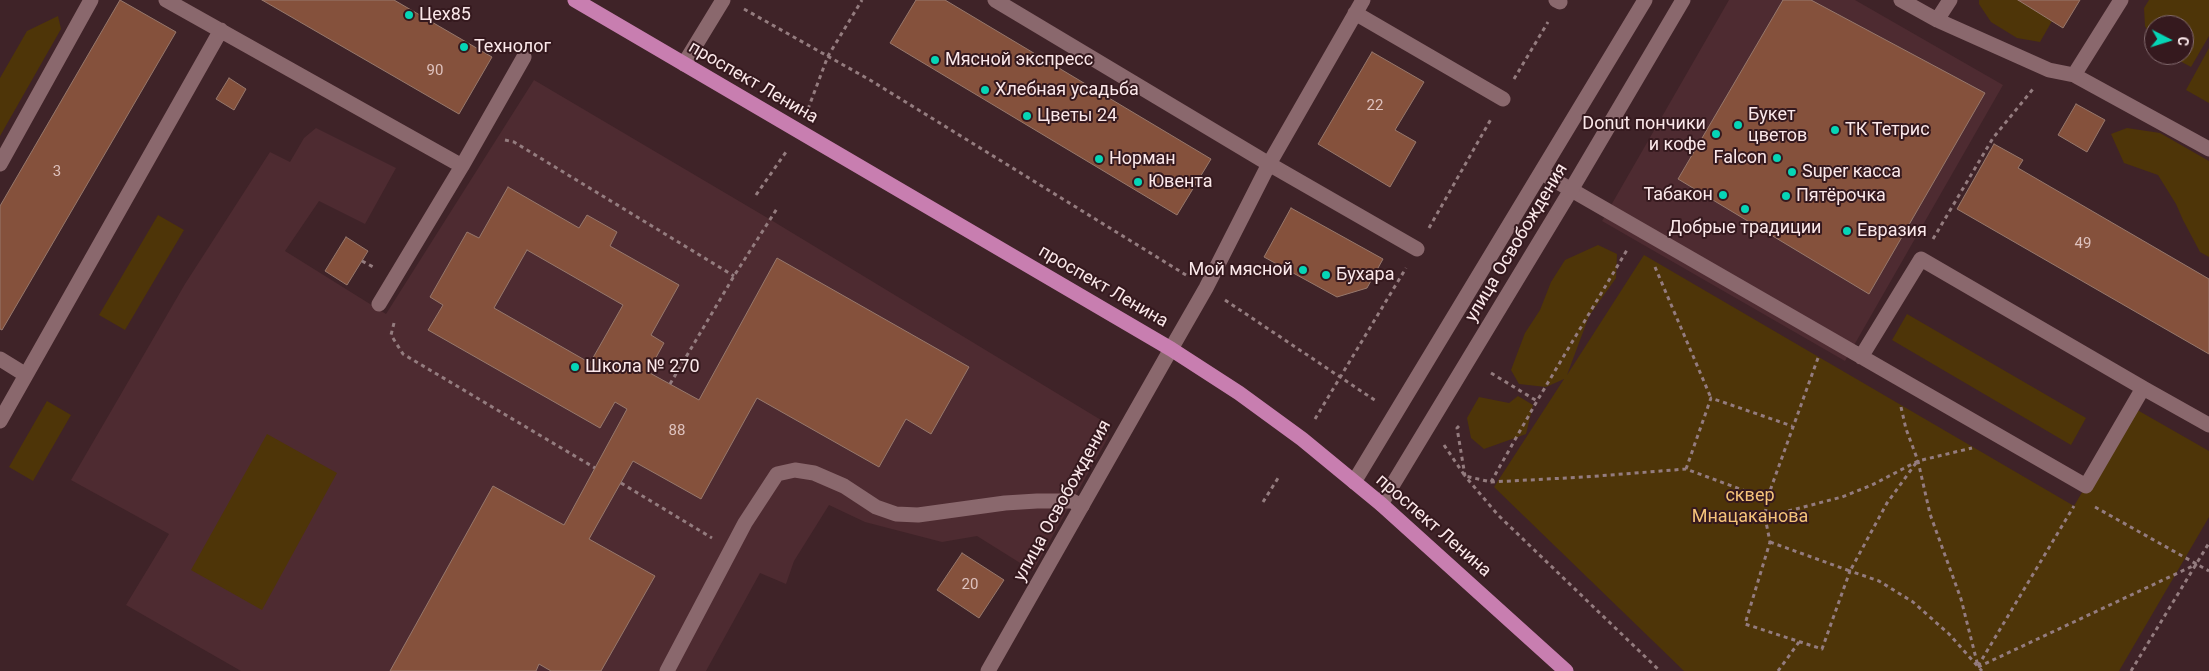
<!DOCTYPE html>
<html>
<head>
<meta charset="utf-8">
<style>
  body { margin:0 }
  #map { position:relative; width:2209px; height:671px; overflow:hidden; background:#3f2328; font-family:Roboto,sans-serif }
  canvas { display:block }
  .north { position:absolute; left:2144px; top:15px; width:50px; height:50px; box-sizing:border-box; background:#35191e; border:1px solid #846c70; border-radius:50%; rotate:95deg; font-size:14px; font-weight:700; line-height:20px; text-align:center; color:#fbe8ea }
  .north::after { content:''; display:block; margin:auto; width:18px; height:22px; background:#06d5b6; clip-path:polygon(50% 0,100% 100%,50% 72%,0 100%) }
</style>
</head>
<body>
<div id="map">
<canvas width="2209" height="671"></canvas>
<div class="north">С</div>
</div>
<script>
const ctx = document.querySelector('canvas').getContext('2d');
ctx.lineJoin = 'round';
function fill(path, color) { ctx.fillStyle = color; ctx.fill(path, 'evenodd'); }
const poly = rows => new Path2D(rows.map(r => 'M' + r).join(''));
function strokePath(path, color, width, dash) { ctx.strokeStyle = color; ctx.lineWidth = width; ctx.lineCap = dash ? 'butt' : 'round'; ctx.setLineDash(dash || []); ctx.stroke(path); }
function label(font, color, halo, rows, align = 'center') {
  ctx.font = font + ' Roboto,sans-serif'; ctx.lineWidth = 4; ctx.setLineDash([]); ctx.textBaseline = 'middle'; ctx.strokeStyle = halo; ctx.fillStyle = color; for (const [text, x, y, turn = 0] of rows) {
    ctx.save(); ctx.translate(x, y); ctx.rotate((+turn || 0) * Math.PI / 180); ctx.textAlign = isNaN(turn) ? turn : align; if (halo) ctx.strokeText(text, 0, 0); ctx.fillText(text, 0, 0); ctx.restore();
  }
}
fill(poly([
  [1729,0,1855,0,2003,85,1845,361,1602,221],
  [534,80,771,220,1101,420,1109,436,1033,571,977,536,942,542,865,522,829,505,794,561,786,584,760,573,706,671,241,671,126,605,169,534,71,480,185,284,270,152,290,162,304,138,316,128,396,168,365,224,319,201,285,251,386,314]
]), '#4e2b31');
fill(poly([
  [1979,0,2018,0,2052,21,2040,42,2017,38,1991,22,1979,4],
  [2149,0,2209,0,2209,36,2191,67,2169,55,2184,55,2184,25,2154,25,2154,42,2145,26,2144,8],
  [58,16,61,29,0,136,0,78,27,31],
  [2209,48,2209,103,2186,90],
  [2127,128,2160,133,2209,161,2209,257,2200,252,2183,220,2176,204,2158,175,2124,163,2111,134],
  [158,215,184,230,125,330,99,315],
  [1598,245,1617,254,1616,278,1589,316,1567,375,1644,255,2074,506,2132,407,2209,451,2209,517,2119,671,1684,671,1494,487,1564,379,1546,387,1519,384,1511,370,1525,333,1540,310,1551,282,1565,260],
  [1907,314,2086,418,2071,445,1892,340],
  [1518,396,1533,405,1526,434,1484,449,1471,438,1467,418,1479,397,1509,403],
  [47,401,71,415,33,481,9,467],
  [267,434,337,473,262,610,191,570]
]), '#4e3508');
const building = poly([
  [120,0,176,32,2,330,0,329,0,206,120,0],
  [262,0,394,0,492,57,459,114,262,0],
  [916,0,945,0,1211,159,1177,215,890,43,916,0],
  [1783,0,1811,0,1985,93,1869,294,1678,179,1783,0],
  [2018,0,2080,0,2063,28,2018,0],
  [1372,52,1424,82,1395,130,1416,142,1390,187,1318,144,1372,52],
  [229,78,246,89,234,110,216,99,229,78],
  [2076,104,2105,120,2087,152,2058,135,2076,104],
  [1994,144,2023,160,2018,168,2209,279,2209,354,1957,209,1994,144],
  [508,187,579,228,587,215,617,232,610,246,679,285,651,335,664,343,648,372,699,400,777,258,969,367,931,434,906,419,879,467,757,398,701,499,633,461,589,539,655,576,601,671,551,671,539,664,536,671,390,671,493,486,564,525,627,409,615,402,600,428,428,330,443,305,430,297,467,232,479,238,508,187],
  [527,250,623,305,590,363,494,308,527,250],
  [1291,208,1383,259,1367,288,1337,297,1264,257,1291,208],
  [346,237,368,251,347,285,325,271,346,237],
  [962,553,1004,580,979,618,937,590,962,553]
]);
fill(building, '#85513c');
strokePath(building, '#97786c', 1);
strokePath(poly([
  [744,9,870,80,1186,275],
  [1514,79,1548,22],
  [808,109,828,56,862,0],
  [505,140,514,142,734,276],
  [756,195,786,152],
  [1429,228,1491,119],
  [1933,239,1993,138,2033,89],
  [362,261,375,268],
  [1655,267,1711,398],
  [1225,300,1376,401],
  [394,323,391,335,403,354,595,468],
  [1818,358,1767,499,1765,517,1770,542,1745,624,1822,649,1850,571,1879,581,1913,602,1949,634,1982,671],
  [1491,373,1537,401],
  [670,384,734,276,778,207],
  [1901,407,1906,429,1918,461,1930,514,1961,599,1978,666],
  [1315,419,1406,268],
  [1459,426,1457,428,1465,476,1498,515,1660,671],
  [1444,445,1465,476,1491,482,1585,477,1686,469,1767,499],
  [1686,469,1711,398,1792,426],
  [1491,482,1537,401,1627,250],
  [621,483,712,538],
  [1263,502,1280,475],
  [2095,507,2209,571],
  [1765,517,1842,497,1872,485,1918,461,1972,448],
  [1770,542,1850,571,1887,503,1916,463],
  [1978,666,2074,506],
  [1978,667,2197,564],
  [1778,671,1799,642],
  [2131,671,2209,543]
]), '#947c7f', 3, [4, 4]);
strokePath(poly([
  [166,0,462,166],
  [995,0,1269,164,1417,249],
  [1556,0,1560,2],
  [1901,0,1937,20,2049,70,2074,75,2209,149],
  [1355,13,1503,99],
  [1937,20,1950,0],
  [684,64,723,0],
  [2074,75,2121,0],
  [1542,173,2086,486,2143,388,2209,425],
  [379,304,462,166,524,57],
  [1171,349,1206,288,1269,164,1363,0],
  [1861,357,1921,259,2143,388],
  [0,359,26,375],
  [0,421,221,30],
  [667,671,745,523,777,474,795,470,814,473,844,486,876,507,896,514,918,515,1005,503,1037,501,1072,501,1082,506]
]), '#8a686d', 15);
strokePath(poly([
  [0,164,91,0],
  [1354,482,1645,0],
  [1381,504,1571,190,1683,0],
  [988,671,1171,349]
]), '#8a686d', 15);
strokePath(poly([
  [575,0,1171,349,1239,393,1302,439,1381,504,1566,671]
]), '#c87eb0', 15);
for (const [x, y, r, color] of [
  [409,15,5,"#06d5b6"],
  [464,47,5,"#06d5b6"],
  [935,60,5,"#06d5b6"],
  [985,90,5,"#06d5b6"],
  [1027,116,5,"#06d5b6"],
  [1738,125,5,"#06d5b6"],
  [1835,130,5,"#06d5b6"],
  [1716,134,5,"#06d5b6"],
  [1777,158,5,"#06d5b6"],
  [1099,159,5,"#06d5b6"],
  [1792,172,5,"#06d5b6"],
  [1138,182,5,"#06d5b6"],
  [1723,195,5,"#06d5b6"],
  [1786,196,5,"#06d5b6"],
  [1745,209,5,"#06d5b6"],
  [1847,231,5,"#06d5b6"],
  [1303,270,5,"#06d5b6"],
  [1326,275,5,"#06d5b6"],
  [575,367,5,"#06d5b6"]
]) { const dot = new Path2D(); dot.arc(x, y, r, 0, 2 * Math.PI); ctx.fillStyle = color; ctx.fill(dot); strokePath(dot, '#35191e', 2); }
label('15px', '#dec2be', null, [
  ["90",435,71],
  ["22",1375,106],
  ["3",57,172],
  ["49",2083,244],
  ["88",677,431],
  ["20",970,585]
]);
label('18px', '#fbe8ea', '#35191e', [
  ["Цех85",419,15],
  ["Технолог",474,47],
  ["Мясной экспресс",945,60],
  ["Хлебная усадьба",995,90],
  ["Букет",1748,115],
  ["цветов",1748,136],
  ["Цветы 24",1037,116],
  ["Donut пончики",1706,124,"right"],
  ["и кофе",1706,145,"right"],
  ["ТК Тетрис",1845,130],
  ["Falcon",1767,158,"right"],
  ["Норман",1109,159],
  ["Super касса",1802,172],
  ["Ювента",1148,182],
  ["Табакон",1713,195,"right"],
  ["Пятёрочка",1796,196],
  ["Добрые традиции",1745,228,"center"],
  ["Евразия",1857,231],
  ["Мой мясной",1293,270,"right"],
  ["Бухара",1336,275],
  ["Школа № 270",585,367]
], 'left');
label('18px', '#fbe8ea', '#35191e', [
  ["проспект Ленина",753,83,30],
  ["улица Освобождения",1517,243,-59],
  ["проспект Ленина",1103,287,30],
  ["улица Освобождения",1063,501,-61],
  ["проспект Ленина",1433,526,41]
]);
label('18px', '#f5c37a', '#35191e', [
  ["сквер",1750,496],
  ["Мнацаканова",1750,517]
]);
</script>
</body>
</html>
